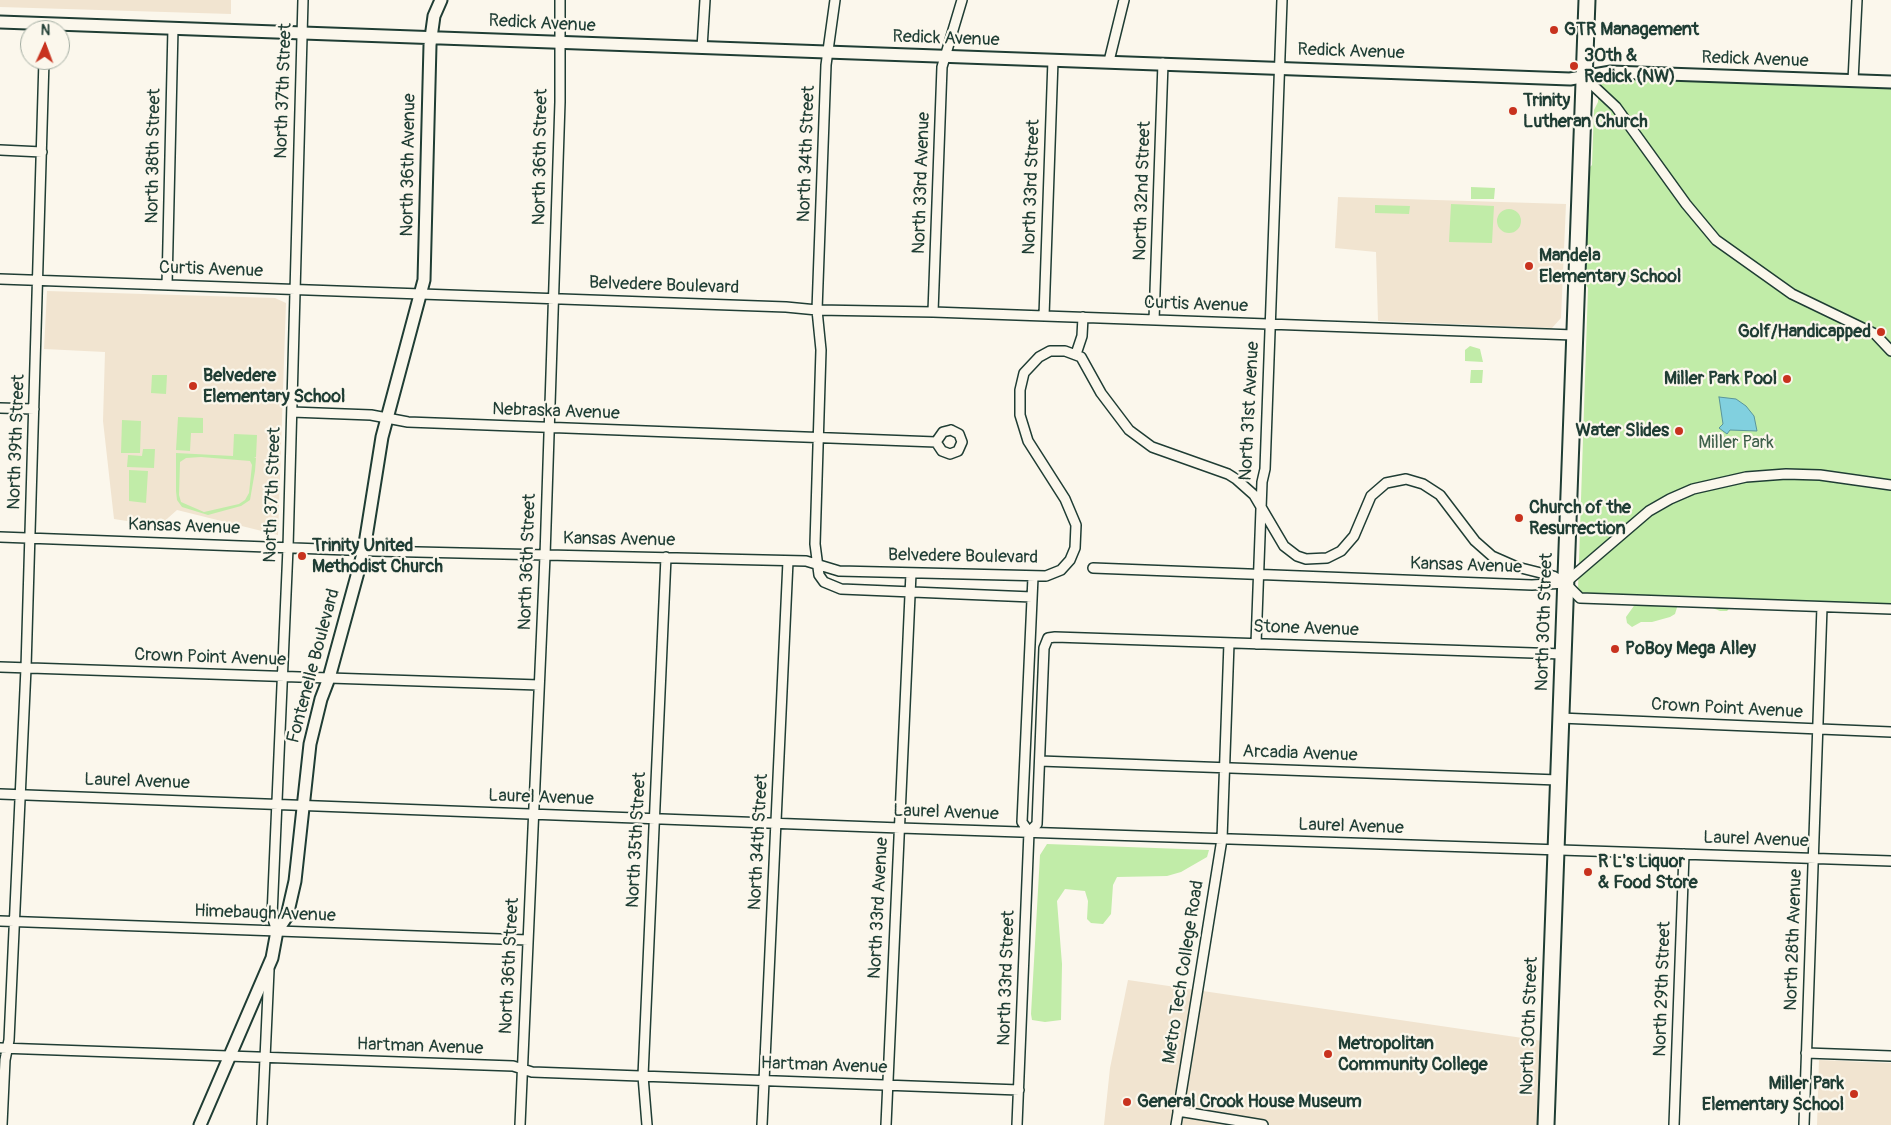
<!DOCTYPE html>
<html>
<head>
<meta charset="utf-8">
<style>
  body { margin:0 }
  #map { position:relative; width:1891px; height:1125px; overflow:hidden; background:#fbf7ec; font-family:Pangolin,sans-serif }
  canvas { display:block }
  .north { position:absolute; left:20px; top:20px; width:50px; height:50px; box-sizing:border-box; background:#fbf7ec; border:1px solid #a3ada2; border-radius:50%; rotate:2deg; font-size:14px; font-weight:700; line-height:20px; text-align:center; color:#1f3d34 }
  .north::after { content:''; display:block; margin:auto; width:18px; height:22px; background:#c8321e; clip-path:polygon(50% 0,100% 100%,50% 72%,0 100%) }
</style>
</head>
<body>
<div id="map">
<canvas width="1891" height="1125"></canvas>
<div class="north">N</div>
</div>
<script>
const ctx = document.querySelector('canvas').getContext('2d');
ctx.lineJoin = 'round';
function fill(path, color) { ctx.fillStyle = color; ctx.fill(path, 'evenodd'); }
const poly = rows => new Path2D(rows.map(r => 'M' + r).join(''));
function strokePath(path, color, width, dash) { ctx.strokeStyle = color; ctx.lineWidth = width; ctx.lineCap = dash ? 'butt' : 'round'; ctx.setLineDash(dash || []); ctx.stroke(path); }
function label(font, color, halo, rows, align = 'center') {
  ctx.font = font + ' Pangolin,sans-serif'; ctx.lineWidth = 4.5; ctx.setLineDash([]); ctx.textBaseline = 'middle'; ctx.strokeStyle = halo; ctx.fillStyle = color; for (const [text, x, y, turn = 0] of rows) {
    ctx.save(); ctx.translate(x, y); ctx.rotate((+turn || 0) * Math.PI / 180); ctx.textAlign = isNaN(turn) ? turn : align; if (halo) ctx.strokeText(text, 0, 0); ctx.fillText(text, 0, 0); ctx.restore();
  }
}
fill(poly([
  [0,0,231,0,231,14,0,7],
  [1338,197,1566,204,1561,318,1552,328,1378,321,1376,252,1335,248],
  [47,291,275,298,286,303,278,535,177,510,159,526,114,519,103,421,105,352,44,349],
  [1128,980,1543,1041,1540,1125,1104,1125,1110,1068],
  [1819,1060,1891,1063,1891,1125,1817,1125]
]), '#f1e4d0');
fill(poly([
  [1610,77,1891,87,1891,609,1885,612,1879,613,1829,602,1801,601,1781,610,1769,607,1764,600,1738,599,1727,611,1720,611,1705,605,1679,601,1675,614,1670,617,1652,622,1641,622,1632,627,1627,623,1626,617,1641,596,1583,593,1578,590,1588,288,1582,277,1588,169,1592,165,1594,110,1598,102,1599,80],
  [1471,187,1495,188,1494,199,1471,199],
  [1451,204,1494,206,1492,243,1449,242],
  [1375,205,1410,206,1409,214,1375,213],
  '1497 221a12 12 0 1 1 24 0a12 12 0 1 1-24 0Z',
  [1470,346,1480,349,1483,362,1465,361,1465,350],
  [1471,370,1483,370,1482,383,1470,383],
  [152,375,167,375,166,394,151,393],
  [178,417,203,418,203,433,191,433,190,451,176,450],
  [122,420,141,421,140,453,121,453],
  [234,434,257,435,256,457,254,457,256,458,255,471,250,500,241,506,208,515,182,507,177,500,176,491,176,453,233,456],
  [201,457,250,461,252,465,249,493,245,500,239,504,204,512,181,502,179,495,180,462,186,458],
  [143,449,155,449,154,468,127,467,128,455,142,456],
  [129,470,148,471,146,503,129,501],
  [1047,844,1209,850,1207,857,1181,872,1167,876,1117,877,1113,885,1111,914,1103,924,1091,923,1087,919,1088,901,1085,891,1065,889,1057,901,1062,964,1061,1020,1045,1022,1032,1020,1031,1014,1040,855]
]), '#c1eca8');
const water = poly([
  [1719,397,1736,399,1746,406,1754,416,1757,431,1730,430,1727,434,1719,428,1723,424,1719,397]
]);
fill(water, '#81d0df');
strokePath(water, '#5a959b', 1);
const street = poly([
  [835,0,826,65,817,310,821,350,815,544,819,575,824,582,841,589,1032,597],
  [702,48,705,0],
  [1109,61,1124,0],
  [1584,77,1616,107,1686,204,1716,240,1792,294,1875,334,1891,351],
  [1853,81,1857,0],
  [0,150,42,152],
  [0,279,786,307,817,310,933,312,1574,335],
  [167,285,173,28],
  [933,312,942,67,962,0],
  [1044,316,1053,60],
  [1154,320,1163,63],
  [1076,354,1082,336,1083,317],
  [0,408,34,409],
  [292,412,371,415,408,422,936,442],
  [951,430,959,434,962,442,958,451,950,454,942,451,936,442,943,432,951,430],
  [0,537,374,551,806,561,839,571,1046,576,1061,570,1070,560,1075,548,1076,525,1065,499,1028,441,1020,415,1020,390,1024,373,1039,357,1050,351,1065,351,1081,357,1101,393,1129,430,1152,447,1228,474,1236,479,1254,495,1284,546,1297,556,1306,559,1327,558,1341,551,1354,536,1371,496,1386,483,1406,479,1423,484,1440,495,1475,541,1492,556,1517,567,1553,576,1565,583,1580,598,1891,609],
  [1093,568,1532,585,1565,583],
  [1565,583,1649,511,1670,499,1693,489,1746,477,1786,474,1820,475,1891,485],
  [1256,644,1262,482,1265,469,1282,0],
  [0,667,539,685],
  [1560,718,1891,732],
  [1040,761,1558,780],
  [0,794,900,828,1891,861],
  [1029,832,1022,822,1033,577],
  [0,921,528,940],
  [277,931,272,916,288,548,303,0],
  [0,1048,513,1066,532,1072,1019,1090],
  [1806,1053,1891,1056],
  [1178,1111,1263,1125],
  [2,1125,5,1060,9,1040,26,668,44,60],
  [262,1125,269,970],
  [520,1125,545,556,560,102,560,0],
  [647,1125,643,1076,666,557],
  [762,1125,788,561],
  [886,1125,911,573],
  [1017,1125,1029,832,1037,824,1044,648,1048,638,1055,637,1563,654],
  [1176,1125,1222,839,1229,643],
  [1674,1125,1684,854],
  [1804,1125,1822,607]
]);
const secondary = poly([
  [0,22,1570,79,1611,72,1891,82],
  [200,1125,272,958,277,931,287,916,295,881,310,744,321,699,329,678,364,550,382,437,424,280,430,45,434,16,441,0]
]);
const highway = poly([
  [1546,1125,1587,0]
]);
strokePath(street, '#1f3d34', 12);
strokePath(secondary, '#1f3d34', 15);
strokePath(highway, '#1f3d34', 19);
strokePath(street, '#fbf7ec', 9);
strokePath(secondary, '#fbf7ec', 11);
strokePath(highway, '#fbf7ec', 15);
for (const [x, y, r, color] of [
  [1554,30,5,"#c8321e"],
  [1574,66,5,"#c8321e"],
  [1513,111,5,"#c8321e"],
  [1529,266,5,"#c8321e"],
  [1881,332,5,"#c8321e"],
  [1787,379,5,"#c8321e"],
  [193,386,5,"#c8321e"],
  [1679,431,5,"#c8321e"],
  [1519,518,5,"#c8321e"],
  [302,556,5,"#c8321e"],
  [1615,649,5,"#c8321e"],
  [1588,872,5,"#c8321e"],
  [1328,1054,5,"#c8321e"],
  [1854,1094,5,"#c8321e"],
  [1127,1102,5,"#c8321e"]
]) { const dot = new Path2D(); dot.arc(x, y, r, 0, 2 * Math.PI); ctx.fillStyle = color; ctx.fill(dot); strokePath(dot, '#fbf7ec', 2); }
label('18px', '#1f3d34', '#fbf7ec', [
  ["Redick Avenue",542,24,3],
  ["Redick Avenue",946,39,2],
  ["Redick Avenue",1351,52,2],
  ["Redick Avenue",1755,60,2],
  ["North 37th Street",284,91,-88],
  ["North 34th Street",807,154,-88],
  ["North 38th Street",154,156,-89],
  ["North 36th Street",541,157,-89],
  ["North 36th Avenue",409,165,-89],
  ["North 33rd Avenue",922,183,-88],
  ["North 33rd Street",1032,187,-88],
  ["North 32nd Street",1143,191,-88],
  ["Curtis Avenue",211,270,2],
  ["Belvedere Boulevard",664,286,2],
  ["Curtis Avenue",1196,305,2],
  ["North 31st Avenue",1250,411,-87],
  ["Nebraska Avenue",556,412,2],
  ["North 39th Street",17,442,-88],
  ["North 37th Street",273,495,-88],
  ["Kansas Avenue",184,527,2],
  ["Kansas Avenue",619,540,1],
  ["Belvedere Boulevard",963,557,1],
  ["North 36th Street",528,562,-88],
  ["Kansas Avenue",1466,566,2],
  ["North 30th Street",1545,622,-88],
  ["Stone Avenue",1306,629,2],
  ["Crown Point Avenue",210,658,2],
  ["Fontenelle Boulevard",314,666,-75],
  ["Crown Point Avenue",1727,709,3],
  ["Arcadia Avenue",1300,754,2],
  ["Laurel Avenue",137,782,2],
  ["Laurel Avenue",541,798,2],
  ["Laurel Avenue",946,813,2],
  ["Laurel Avenue",1351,827,2],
  ["North 35th Street",637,840,-87],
  ["Laurel Avenue",1756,840,2],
  ["North 34th Street",759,842,-87],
  ["North 33rd Avenue",879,908,-87],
  ["Himebaugh Avenue",265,914,2],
  ["North 28th Avenue",1794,940,-88],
  ["North 36th Street",510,966,-87],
  ["Metro Tech College Road",1184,972,-81],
  ["North 33rd Street",1007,978,-88],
  ["North 29th Street",1663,989,-88],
  ["North 30th Street",1530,1026,-88],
  ["Hartman Avenue",420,1047,2],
  ["Hartman Avenue",824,1066,2]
]);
label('bold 18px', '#1f3d34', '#fbf7ec', [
  ["GTR Management",1564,30],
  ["30th &",1584,56],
  ["Redick (NW)",1584,77],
  ["Trinity",1523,101],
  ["Lutheran Church",1523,122],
  ["Mandela",1539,256],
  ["Elementary School",1539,277],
  ["Golf/Handicapped",1871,332,"right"],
  ["Belvedere",203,376],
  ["Elementary School",203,397],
  ["Miller Park Pool",1777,379,"right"],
  ["Water Slides",1669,431,"right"],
  ["Church of the",1529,508],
  ["Resurrection",1529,529],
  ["Trinity United",312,546],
  ["Methodist Church",312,567],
  ["PoBoy Mega Alley",1625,649],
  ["R L's Liquor",1598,862],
  ["& Food Store",1598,883],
  ["Metropolitan",1338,1044],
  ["Community College",1338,1065],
  ["Miller Park",1844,1084,"right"],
  ["Elementary School",1844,1105,"right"],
  ["General Crook House Museum",1137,1102]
], 'left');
label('18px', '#3f604b', '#fbf7ec', [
  ["Miller Park",1736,443]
]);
</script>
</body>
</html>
